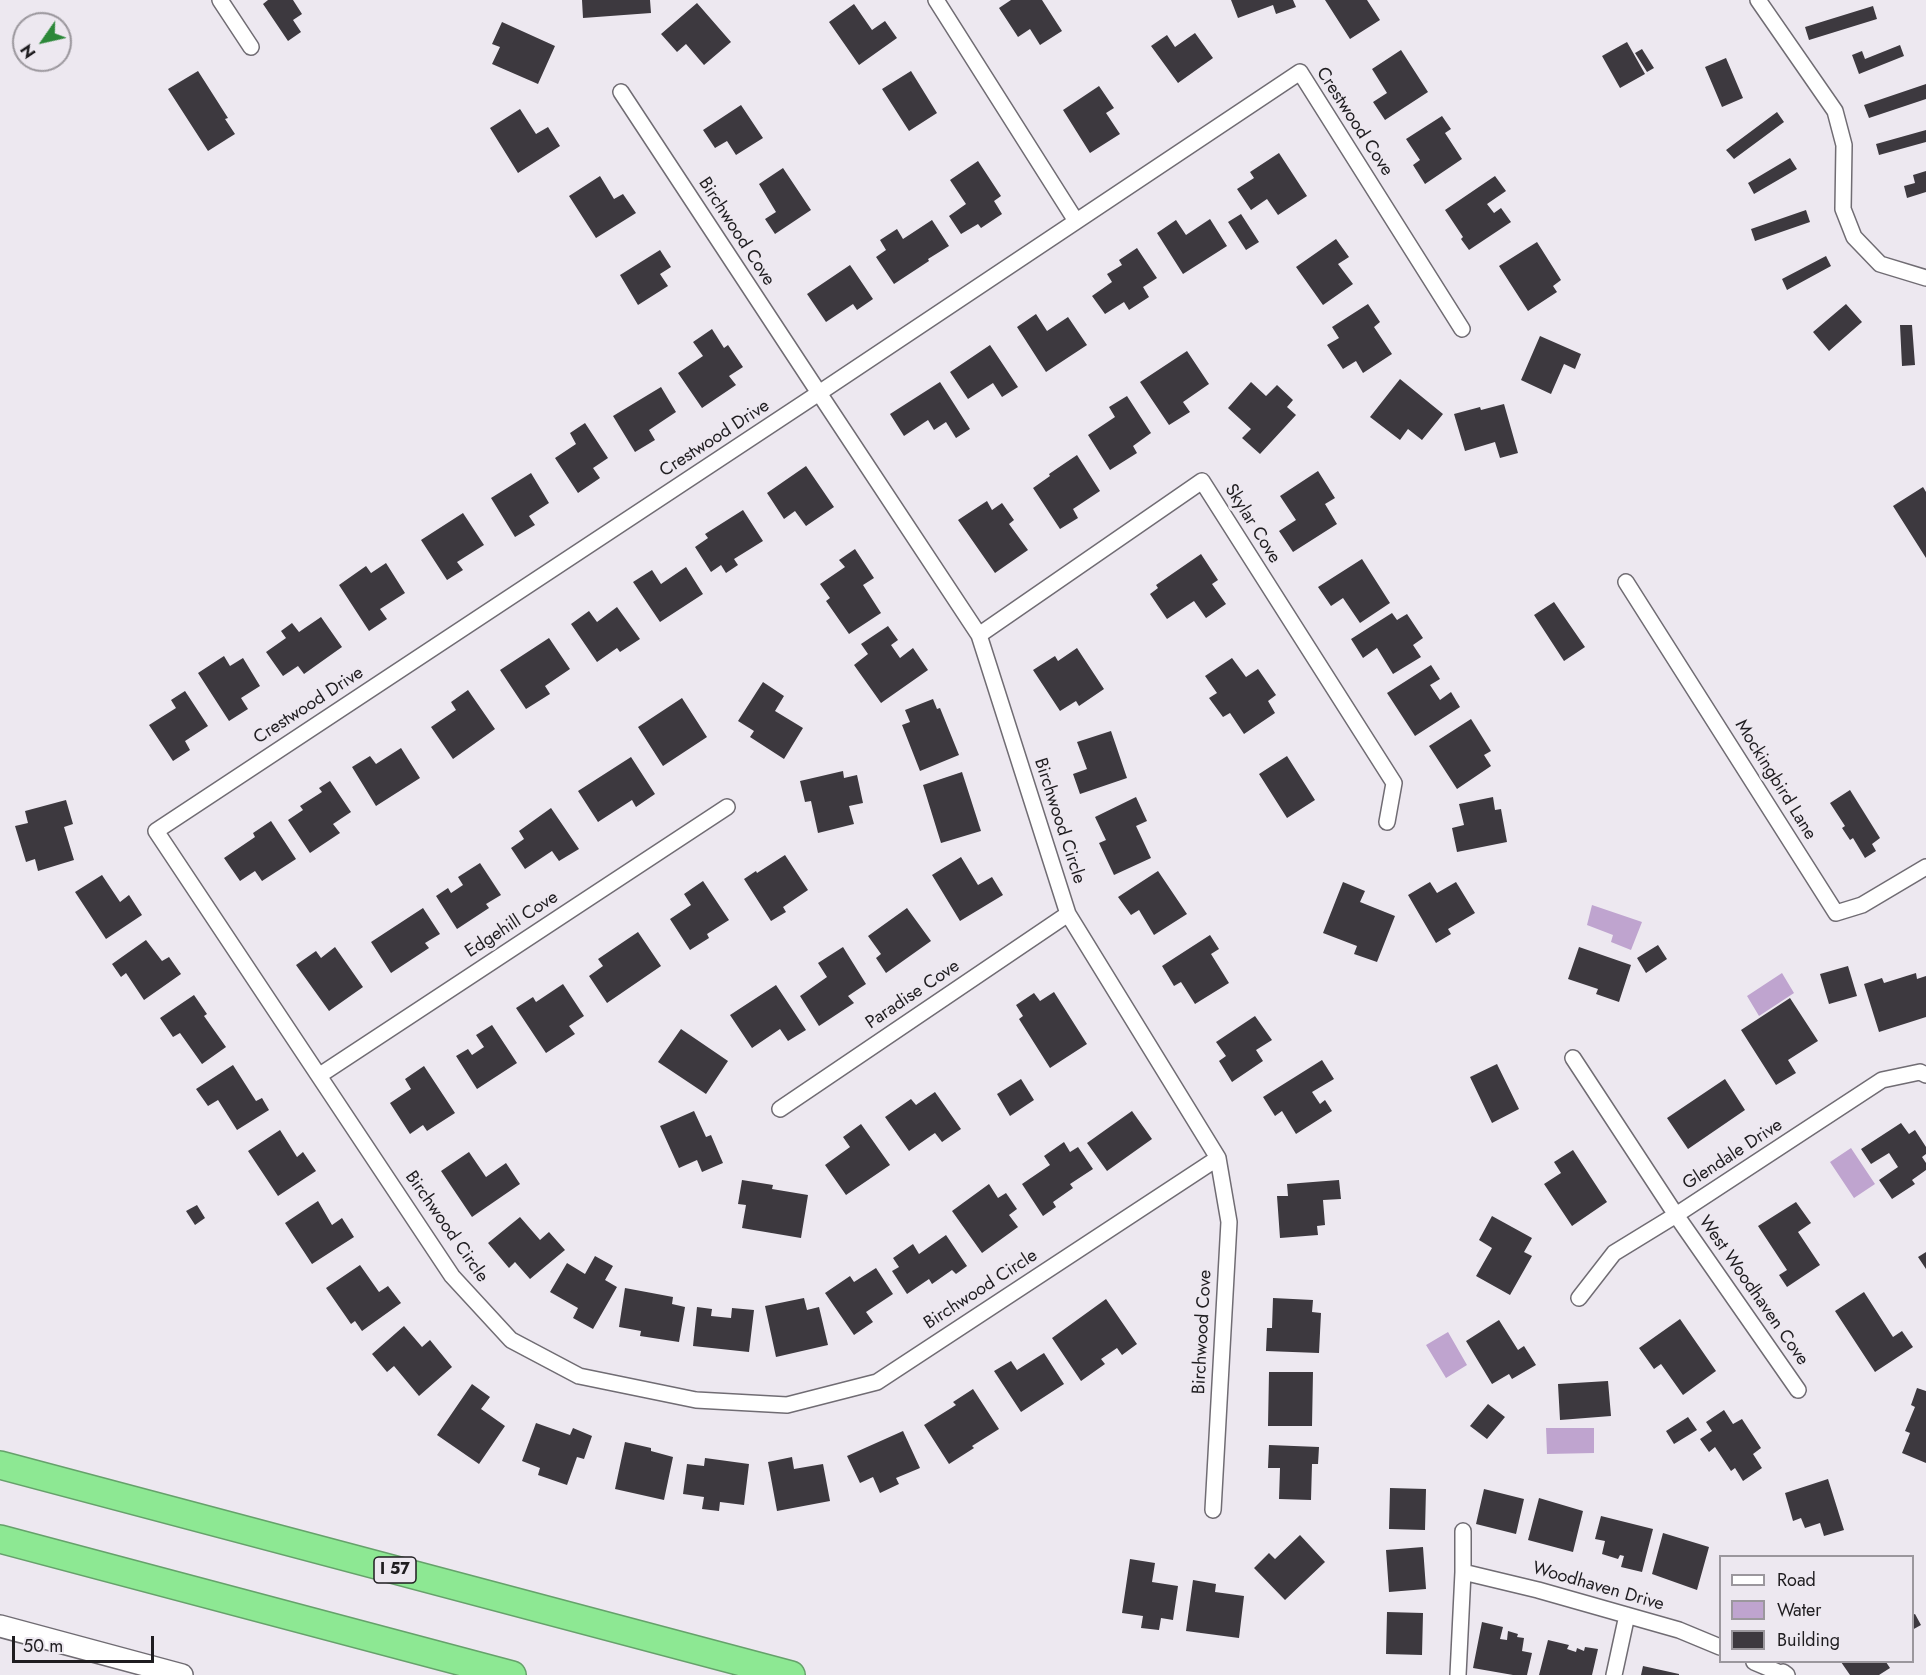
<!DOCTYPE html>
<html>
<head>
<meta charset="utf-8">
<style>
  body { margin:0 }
  #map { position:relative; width:1926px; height:1675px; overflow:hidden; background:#ede8f0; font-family:Jost,sans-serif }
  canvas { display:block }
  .legend { position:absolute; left:1719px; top:1555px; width:195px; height:108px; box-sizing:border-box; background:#ede8f0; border:2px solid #9b979d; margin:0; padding:8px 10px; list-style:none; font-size:18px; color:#1f1d20 }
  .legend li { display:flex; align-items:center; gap:12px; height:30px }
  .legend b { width:30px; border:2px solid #9b979d }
  .north { position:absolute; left:12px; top:12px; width:60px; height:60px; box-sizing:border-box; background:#ede8f0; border:2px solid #9b979d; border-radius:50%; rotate:236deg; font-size:16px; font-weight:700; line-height:24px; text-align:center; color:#1f1d20 }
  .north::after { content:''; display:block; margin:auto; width:21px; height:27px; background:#2c8839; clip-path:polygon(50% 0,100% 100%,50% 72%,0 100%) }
  .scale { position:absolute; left:12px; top:1636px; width:142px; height:27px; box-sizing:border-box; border:3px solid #1f1d20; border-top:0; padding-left:8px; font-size:18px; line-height:21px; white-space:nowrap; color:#1f1d20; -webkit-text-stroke:4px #ede8f0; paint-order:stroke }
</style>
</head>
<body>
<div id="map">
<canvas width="1926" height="1675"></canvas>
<ul class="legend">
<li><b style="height:8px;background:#fff"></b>Road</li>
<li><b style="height:16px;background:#bfa4cf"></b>Water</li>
<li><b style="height:16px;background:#3d393f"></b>Building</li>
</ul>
<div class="north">N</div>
<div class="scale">50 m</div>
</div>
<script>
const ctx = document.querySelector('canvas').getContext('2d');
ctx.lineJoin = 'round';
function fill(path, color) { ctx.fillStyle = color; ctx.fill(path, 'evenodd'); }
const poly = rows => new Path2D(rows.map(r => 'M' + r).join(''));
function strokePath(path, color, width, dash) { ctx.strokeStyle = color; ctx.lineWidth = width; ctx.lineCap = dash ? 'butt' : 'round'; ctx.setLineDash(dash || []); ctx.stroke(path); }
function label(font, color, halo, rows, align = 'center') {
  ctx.font = font + ' Jost,sans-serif'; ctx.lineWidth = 6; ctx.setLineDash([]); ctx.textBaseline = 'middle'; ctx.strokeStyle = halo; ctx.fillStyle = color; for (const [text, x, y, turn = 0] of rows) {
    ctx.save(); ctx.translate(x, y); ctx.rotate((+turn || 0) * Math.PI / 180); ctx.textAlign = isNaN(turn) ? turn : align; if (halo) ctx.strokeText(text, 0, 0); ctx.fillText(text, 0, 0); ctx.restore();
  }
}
fill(poly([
  [1592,905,1642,922,1631,950,1611,942,1613,935,1587,925],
  [1782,973,1794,993,1759,1016,1747,996],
  [1851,1148,1875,1184,1854,1198,1830,1162],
  [1448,1332,1467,1365,1446,1378,1426,1345],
  [1546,1428,1594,1428,1594,1453,1547,1454]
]), '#bfa4cf');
fill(poly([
  [268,0,293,0,302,14,293,20,301,32,288,41,263,4],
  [582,0,650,0,651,13,583,18],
  [1011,0,1042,0,1062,31,1040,45,1030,29,1018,37,999,8],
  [1231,0,1293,0,1296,7,1276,14,1273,5,1238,18],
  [1325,0,1367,0,1380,20,1350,39],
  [697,3,731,42,704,65,686,44,677,52,661,34],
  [854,4,872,30,885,21,897,38,859,65,829,22],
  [1873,6,1877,19,1809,40,1805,27],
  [502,22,555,46,538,84,492,64,500,47,492,44],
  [1195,33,1213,58,1178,83,1151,46,1167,35,1175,47],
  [1627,42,1645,74,1620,88,1602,56],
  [1900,45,1904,56,1859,74,1852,55,1862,51,1865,59],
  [1642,49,1654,68,1647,72,1635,53],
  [1401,50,1428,92,1385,120,1373,102,1387,93,1372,69],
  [1726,58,1743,98,1722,107,1705,67],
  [198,71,228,118,225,119,235,134,208,151,168,89],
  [911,71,937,113,909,131,882,89],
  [1926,84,1926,99,1869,118,1864,105],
  [1099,86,1114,108,1106,113,1120,134,1090,153,1063,110],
  [741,105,763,138,736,155,727,141,715,148,703,130],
  [520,109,536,134,548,127,560,146,518,173,490,128],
  [1777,112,1784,122,1734,159,1726,150],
  [1442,116,1451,129,1445,133,1462,159,1425,184,1413,165,1420,160,1406,139],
  [1926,130,1926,142,1879,155,1876,144],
  [1279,153,1307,196,1278,215,1267,199,1251,210,1237,189,1254,178,1250,172],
  [1790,158,1797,169,1754,194,1748,183],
  [978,161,1001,196,994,201,1002,214,981,228,978,224,961,234,949,216,966,204,950,180],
  [783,168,811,210,775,234,765,219,776,212,759,184],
  [1926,171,1926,192,1907,198,1904,186,1915,183,1913,175],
  [600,176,614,199,623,194,636,213,596,238,569,196],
  [1495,176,1506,191,1487,204,1494,213,1501,208,1511,222,1469,250,1461,239,1463,237,1445,210],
  [1806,210,1810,222,1755,241,1751,229],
  [1241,214,1259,242,1246,250,1228,222],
  [1210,219,1227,246,1183,274,1157,233,1176,220,1186,235],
  [932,220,949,246,928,259,929,261,894,284,876,257,886,250,880,240,897,229,903,239],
  [1336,239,1349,257,1338,264,1353,284,1323,305,1296,267],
  [1537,242,1561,280,1553,286,1557,292,1528,311,1499,266],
  [1137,248,1157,278,1143,287,1149,297,1129,310,1124,302,1105,314,1092,296,1112,282,1107,274,1122,265,1119,260],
  [660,250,671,267,660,274,668,286,638,305,620,275],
  [1826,256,1831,266,1787,290,1782,279],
  [850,265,873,299,857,310,853,304,826,322,807,294],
  [1368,304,1380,322,1374,327,1392,354,1363,373,1356,361,1343,369,1327,345,1339,338,1332,327],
  [1846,304,1862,322,1829,351,1813,332],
  [1036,314,1047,331,1068,317,1087,345,1046,372,1017,327],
  [1900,325,1912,325,1915,365,1902,366],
  [712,329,724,348,728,345,743,367,729,376,736,385,702,408,678,373,703,356,693,342],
  [1540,336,1581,354,1575,369,1564,364,1551,394,1521,380],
  [990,345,1018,387,1002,397,993,383,968,399,950,372],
  [1187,351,1209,384,1183,402,1190,412,1169,425,1140,382],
  [1400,379,1443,414,1422,440,1408,429,1400,440,1370,417],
  [940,382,970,429,956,438,946,422,934,430,928,420,904,436,890,414],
  [1251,382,1266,396,1277,385,1293,400,1287,407,1296,415,1260,454,1242,438,1251,429,1228,408],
  [661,387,676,412,649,430,655,440,635,452,613,416],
  [1127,396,1151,433,1133,446,1137,453,1110,470,1088,435,1115,417,1109,407],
  [1504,404,1518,453,1500,458,1495,442,1465,451,1454,414,1480,407,1481,410],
  [585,423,608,458,593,468,600,478,578,493,555,458,576,444,570,433],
  [1077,455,1100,491,1073,509,1078,518,1060,529,1033,488,1050,476,1049,474],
  [806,466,834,507,806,526,795,511,784,519,767,493],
  [1318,471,1335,498,1325,504,1337,524,1293,552,1279,531,1296,520,1280,496],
  [531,473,549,503,529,516,535,525,515,537,491,498],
  [1923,487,1926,492,1926,558,1893,506],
  [987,501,992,510,1002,503,1014,520,1009,524,1028,550,995,573,958,520],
  [743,510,763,541,734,559,738,565,726,573,721,565,711,572,695,547,708,538,705,534],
  [463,513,484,545,457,562,463,570,447,580,421,540],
  [855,549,874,578,863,585,881,613,849,634,826,601,830,598,820,584,845,567,839,560],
  [1201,554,1218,580,1212,584,1226,604,1206,618,1194,601,1167,619,1150,594,1158,588,1156,585],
  [1362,559,1390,603,1360,623,1343,598,1331,606,1318,587],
  [386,563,405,593,380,609,387,619,369,631,339,585,366,566,371,573],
  [686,567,703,594,660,622,633,582,652,570,661,584],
  [1554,602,1585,647,1564,661,1534,615],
  [617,607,640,639,620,652,617,648,597,662,571,624,589,611,597,622],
  [1392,613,1397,620,1407,614,1423,638,1413,645,1421,657,1393,674,1377,648,1363,658,1351,639],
  [321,617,342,647,304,674,298,666,283,676,266,652,286,638,281,631,292,623,299,632],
  [888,626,898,640,891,645,900,658,913,648,928,670,881,703,854,665,868,654,861,644],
  [549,638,570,669,545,686,550,694,526,709,500,670],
  [1077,648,1104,689,1079,706,1076,701,1060,711,1033,670,1055,656,1058,661],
  [224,656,230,666,243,658,260,686,241,698,248,709,229,721,198,673],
  [1232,658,1246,677,1258,669,1276,695,1268,701,1275,713,1244,734,1230,713,1223,717,1209,698,1217,693,1205,676],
  [1431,665,1440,679,1430,685,1440,700,1451,692,1460,707,1415,736,1387,693],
  [763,682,784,696,775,711,803,728,784,759,750,737,754,731,738,721],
  [468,690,495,729,453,759,431,727,456,710,451,702],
  [185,691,208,726,185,741,190,750,173,761,149,725,176,708,171,700],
  [682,698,707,737,663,766,638,727],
  [933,699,937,709,940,708,959,755,920,771,902,725,910,722,905,710],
  [1471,719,1491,751,1484,755,1491,766,1457,789,1429,746],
  [1111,731,1127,778,1080,794,1073,774,1087,769,1077,742],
  [401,748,420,778,376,806,352,767,370,756,376,764],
  [1287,756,1315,800,1287,818,1259,774],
  [631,757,655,794,636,807,632,800,598,822,578,791],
  [843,771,844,778,857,775,863,803,849,806,854,824,818,833,811,801,805,802,800,781],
  [962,772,981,831,941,843,923,785],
  [330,781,351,812,333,824,340,833,310,853,288,820,303,810,300,806,322,792,319,788],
  [1850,790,1880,838,1872,844,1876,851,1865,858,1853,838,1850,840,1842,828,1845,826,1830,803],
  [1136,797,1147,821,1136,826,1151,858,1114,875,1099,843,1106,840,1095,817],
  [1493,797,1495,810,1501,809,1507,842,1457,852,1452,828,1464,825,1459,804],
  [66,800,73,824,64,827,74,860,38,871,35,859,26,862,15,826,28,823,25,811],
  [551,808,579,849,559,861,552,851,525,869,511,848,524,839,519,831],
  [271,821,296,859,262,881,255,871,240,881,224,858,255,837,253,833],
  [785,855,808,890,783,907,786,912,771,921,744,879,756,871,757,873],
  [961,857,978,885,992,877,1003,895,960,921,932,875],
  [480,863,501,895,486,904,489,908,457,929,436,896,448,888,451,893,463,885,458,877],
  [1158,871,1187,914,1154,935,1139,910,1131,915,1118,897],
  [102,875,120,902,129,895,142,915,106,939,75,892],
  [703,881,729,920,707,934,709,938,690,950,670,919,691,905,684,894],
  [1343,882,1365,891,1360,902,1395,916,1377,962,1354,954,1357,946,1323,933],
  [1430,882,1437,893,1456,882,1475,913,1448,929,1451,934,1436,943,1408,895],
  [423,908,440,934,425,943,429,948,391,973,371,942],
  [907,908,931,941,886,973,876,958,881,954,868,936],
  [638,932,661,966,607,1003,589,976,603,966,598,959],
  [1210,935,1219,949,1211,954,1229,983,1195,1004,1181,982,1174,986,1162,966],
  [146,940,162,961,169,957,181,974,144,1000,126,973,121,977,112,964],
  [1658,945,1667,959,1646,973,1637,958],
  [335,947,363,987,329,1011,296,965,316,951,321,958],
  [843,947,866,984,848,996,854,1003,819,1026,800,996,827,977,818,963],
  [1579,947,1631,965,1619,1002,1596,994,1598,989,1568,979],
  [1848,966,1857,996,1829,1004,1820,974],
  [1916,973,1917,979,1926,976,1926,1017,1879,1032,1864,984,1882,978,1884,983],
  [563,984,584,1016,569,1026,575,1034,546,1053,516,1008,533,997,536,1002],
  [776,985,806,1030,788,1041,780,1029,752,1048,730,1015],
  [1054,992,1087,1044,1050,1068,1019,1019,1023,1016,1016,1005,1034,993,1040,1001],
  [194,995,207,1014,204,1016,226,1047,202,1064,180,1033,173,1037,160,1018],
  [1790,998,1818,1041,1788,1060,1796,1073,1776,1085,1741,1030],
  [1255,1016,1272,1040,1256,1050,1263,1061,1232,1082,1219,1061,1226,1056,1216,1042],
  [492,1025,517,1063,477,1089,456,1056,468,1049,472,1055,484,1047,476,1035],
  [681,1029,728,1061,706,1094,658,1062],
  [1322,1060,1334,1079,1312,1092,1320,1104,1325,1100,1332,1111,1296,1134,1282,1111,1275,1116,1263,1097],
  [1497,1064,1519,1109,1492,1123,1470,1077],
  [233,1065,256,1101,262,1098,269,1110,237,1130,218,1100,208,1106,196,1089],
  [424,1066,455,1113,427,1131,423,1125,410,1134,390,1103,411,1089,405,1079],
  [1021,1079,1034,1100,1010,1116,997,1094],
  [1725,1079,1745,1110,1688,1149,1667,1118],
  [935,1092,961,1129,942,1142,935,1133,909,1151,885,1117,911,1099,916,1105],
  [694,1111,706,1137,711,1135,723,1163,702,1172,697,1160,679,1168,660,1126],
  [1132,1111,1152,1139,1107,1171,1087,1143],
  [1901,1123,1909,1134,1915,1130,1926,1147,1926,1154,1922,1157,1926,1163,1926,1170,1912,1180,1915,1184,1892,1199,1879,1180,1898,1167,1889,1153,1871,1164,1861,1149],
  [861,1124,890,1165,846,1195,825,1165,850,1147,843,1137],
  [280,1130,297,1157,303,1152,316,1171,278,1196,248,1151],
  [1064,1142,1070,1152,1078,1147,1093,1169,1070,1184,1073,1188,1053,1202,1056,1207,1043,1216,1022,1184,1050,1165,1044,1156],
  [1573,1150,1607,1202,1572,1226,1544,1184,1561,1173,1554,1162],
  [469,1152,486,1177,506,1163,520,1184,472,1217,441,1171],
  [742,1180,773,1185,772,1189,808,1195,801,1238,742,1228,746,1205,738,1204],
  [1339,1180,1341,1199,1323,1200,1325,1225,1317,1226,1318,1235,1280,1238,1277,1196,1288,1196,1287,1184],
  [989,1184,998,1198,1006,1193,1017,1209,1009,1215,1018,1227,982,1253,952,1211],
  [318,1201,332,1225,342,1218,354,1237,312,1264,285,1223],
  [1796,1202,1811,1223,1798,1232,1820,1265,1787,1287,1779,1275,1787,1270,1758,1226],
  [197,1205,205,1218,195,1225,186,1211],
  [1492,1216,1532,1238,1524,1252,1532,1256,1510,1295,1476,1276,1492,1248,1479,1240],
  [520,1217,540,1240,549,1232,565,1250,530,1279,515,1262,509,1268,488,1243],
  [946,1235,967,1266,956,1274,952,1270,932,1284,929,1279,907,1294,892,1271,899,1267,893,1258,913,1244,919,1254],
  [1926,1252,1926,1269,1918,1257],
  [595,1256,613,1266,605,1280,617,1287,593,1329,573,1318,578,1308,550,1292,567,1263,585,1274],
  [360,1265,379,1292,388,1286,401,1303,362,1331,355,1321,351,1324,326,1288],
  [876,1268,893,1294,866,1312,873,1322,854,1335,825,1293,850,1276,854,1282],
  [625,1288,673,1297,672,1304,685,1307,679,1342,640,1336,641,1331,619,1327],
  [1864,1292,1893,1337,1902,1331,1913,1347,1875,1372,1835,1311],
  [804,1298,807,1310,819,1307,828,1345,776,1357,765,1306],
  [1273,1298,1313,1300,1312,1312,1321,1313,1319,1353,1266,1351,1267,1328,1272,1328],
  [1106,1299,1137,1344,1122,1355,1117,1348,1101,1359,1105,1364,1081,1381,1052,1338],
  [697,1307,712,1309,711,1316,731,1318,732,1308,754,1310,749,1352,693,1346],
  [1680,1319,1716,1371,1683,1395,1661,1364,1654,1369,1639,1348],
  [1499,1320,1518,1350,1524,1346,1536,1365,1512,1379,1509,1374,1492,1384,1466,1341],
  [404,1326,422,1347,430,1340,452,1367,419,1396,394,1366,387,1372,372,1354],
  [1044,1353,1064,1384,1021,1412,994,1371,1011,1361,1017,1370],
  [1269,1372,1313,1372,1312,1426,1268,1426],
  [1608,1381,1611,1416,1560,1420,1558,1384],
  [472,1384,490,1397,481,1409,505,1426,479,1464,437,1435],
  [1917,1388,1926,1391,1926,1463,1902,1453,1910,1433,1905,1431,1915,1407,1911,1405],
  [973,1389,999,1429,972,1446,974,1448,949,1464,924,1425,956,1405,953,1402],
  [1488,1404,1505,1417,1487,1439,1470,1426],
  [1724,1410,1733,1424,1742,1419,1761,1448,1753,1454,1762,1468,1743,1481,1735,1468,1731,1471,1715,1447,1709,1452,1700,1439,1712,1431,1706,1422],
  [1688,1417,1697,1430,1674,1444,1666,1431],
  [536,1423,570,1435,573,1428,592,1436,584,1459,577,1457,567,1485,538,1475,540,1468,522,1461],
  [903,1431,920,1468,896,1478,899,1484,880,1493,873,1477,860,1483,847,1456],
  [625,1442,651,1448,651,1451,673,1457,664,1500,615,1489],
  [1269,1445,1319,1447,1318,1464,1312,1464,1311,1500,1279,1499,1280,1468,1268,1468],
  [792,1457,794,1469,823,1464,830,1501,777,1511,768,1462],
  [705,1458,749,1464,744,1505,720,1502,719,1511,702,1509,704,1497,683,1494,687,1464,704,1466],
  [1828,1479,1844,1530,1824,1536,1820,1523,1805,1528,1801,1518,1793,1521,1785,1493],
  [1390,1488,1426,1489,1425,1530,1389,1529],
  [1484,1489,1524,1499,1516,1534,1476,1524],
  [1539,1498,1583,1511,1573,1552,1528,1540],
  [1601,1516,1653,1529,1642,1572,1621,1567,1624,1556,1620,1555,1618,1559,1602,1554,1605,1541,1595,1539],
  [1663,1533,1709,1547,1697,1590,1652,1574],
  [1300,1535,1325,1562,1285,1600,1254,1568,1269,1553,1275,1559],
  [1423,1547,1426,1589,1389,1592,1386,1550],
  [1130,1559,1155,1563,1152,1582,1178,1586,1173,1620,1161,1618,1159,1630,1141,1628,1143,1616,1122,1613],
  [1193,1580,1216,1584,1215,1592,1244,1596,1239,1638,1186,1631],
  [1387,1612,1423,1613,1422,1655,1386,1654],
  [1915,1614,1921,1625,1912,1630,1912,1615],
  [1482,1622,1503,1627,1500,1639,1507,1640,1508,1631,1518,1634,1517,1637,1524,1638,1522,1651,1532,1653,1527,1675,1513,1675,1473,1668],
  [1548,1640,1569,1645,1567,1649,1576,1652,1577,1648,1584,1651,1585,1647,1598,1649,1592,1675,1539,1675],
  [1841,1662,1886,1662,1890,1668,1879,1675,1850,1675],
  [1643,1666,1679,1674,1679,1675,1641,1675]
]), '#3d393f');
const street = poly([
  [220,0,251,47],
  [936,0,1076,221],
  [1758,0,1835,111,1844,145,1843,209,1854,237,1880,264,1926,278],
  [621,92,819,393,979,635,1068,914,1218,1158,877,1382,787,1405,696,1400,579,1376,511,1340,452,1276,156,831,819,393,1300,72,1462,329],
  [1626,582,1836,913,1862,905,1926,867],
  [979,635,1202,481,1394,783,1387,822],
  [1573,1058,1676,1215,1798,1390],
  [320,1075,727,807],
  [780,1109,1068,914],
  [1579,1298,1614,1253,1676,1215,1882,1080,1920,1072,1926,1075],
  [1213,1510,1229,1222,1218,1158],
  [1463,1572,1538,1590,1679,1630,1720,1647],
  [1754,1662,1780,1673,1783,1672,1787,1675],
  [1458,1675,1463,1572,1463,1531],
  [1614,1675,1627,1615]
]);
const secondary = poly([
  [0,1626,182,1675]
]);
const highway = poly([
  [0,1465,791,1675],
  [0,1539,512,1675]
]);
strokePath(street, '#706c73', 18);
strokePath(secondary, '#706c73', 24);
strokePath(highway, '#66a16b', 30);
strokePath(street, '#fff', 15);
strokePath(secondary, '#fff', 21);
strokePath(highway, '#8de893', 27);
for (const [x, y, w] of [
  [395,1570,42]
]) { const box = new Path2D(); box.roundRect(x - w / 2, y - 13, w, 26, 4.5); ctx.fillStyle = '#ede8f0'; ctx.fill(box); strokePath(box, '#1f1d20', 1.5); }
label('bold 16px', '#1f1d20', null, [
  ["I 57",395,1570]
]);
label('18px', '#1f1d20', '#ede8f0', [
  ["Crestwood Cove",1354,122,57],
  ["Birchwood Cove",736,232,57],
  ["Crestwood Drive",715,439,-33],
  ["Skylar Cove",1252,524,58],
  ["Crestwood Drive",309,706,-33],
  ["Mockingbird Lane",1775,780,58],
  ["Birchwood Circle",1059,821,72],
  ["Edgehill Cove",512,925,-33],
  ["Paradise Cove",913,995,-34],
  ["Glendale Drive",1733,1155,-33],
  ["Birchwood Circle",446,1227,55],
  ["Birchwood Circle",981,1290,-33],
  ["West Woodhaven Cove",1753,1291,55],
  ["Birchwood Cove",1203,1332,-87],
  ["Woodhaven Drive",1598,1587,16]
]);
</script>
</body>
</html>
